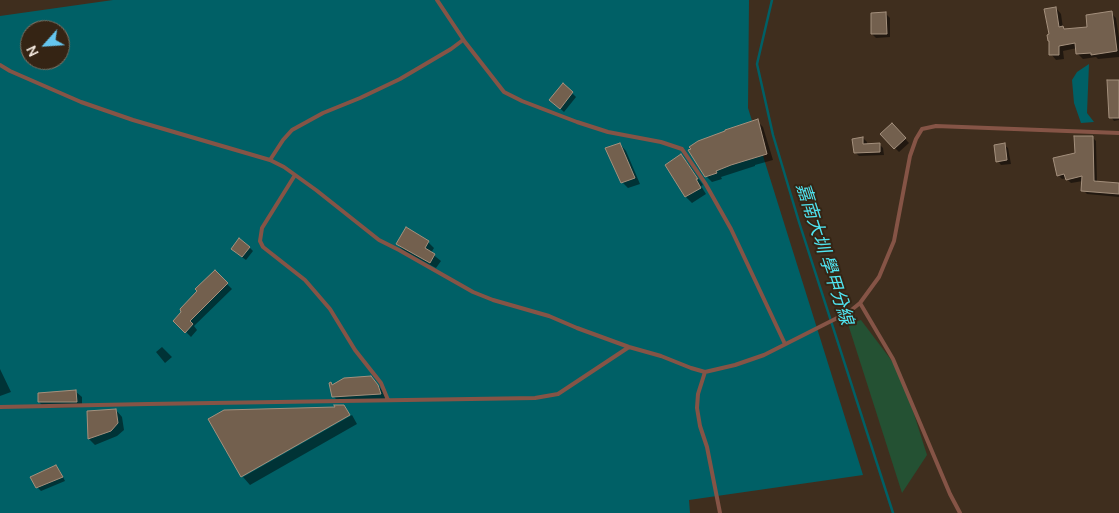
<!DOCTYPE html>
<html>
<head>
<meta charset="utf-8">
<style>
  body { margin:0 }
  #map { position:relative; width:1119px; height:513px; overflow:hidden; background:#3f2e1e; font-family:Manrope,sans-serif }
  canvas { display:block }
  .north { position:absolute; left:20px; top:20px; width:50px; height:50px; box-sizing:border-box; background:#352414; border:1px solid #807264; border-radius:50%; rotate:244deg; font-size:14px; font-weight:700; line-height:20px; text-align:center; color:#f1e6dc }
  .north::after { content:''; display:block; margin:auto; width:18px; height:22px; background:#65c5ee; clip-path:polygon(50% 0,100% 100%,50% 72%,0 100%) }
</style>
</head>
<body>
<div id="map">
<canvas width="1119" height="513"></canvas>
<div class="north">N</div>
</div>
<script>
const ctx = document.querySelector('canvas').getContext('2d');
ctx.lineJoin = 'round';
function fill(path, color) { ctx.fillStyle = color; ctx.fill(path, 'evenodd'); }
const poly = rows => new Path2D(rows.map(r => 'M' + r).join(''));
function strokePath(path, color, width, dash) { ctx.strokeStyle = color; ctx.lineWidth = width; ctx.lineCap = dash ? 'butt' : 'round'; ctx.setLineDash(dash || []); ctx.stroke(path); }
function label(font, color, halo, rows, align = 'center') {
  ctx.font = font + ' Manrope,"Noto Sans TC",sans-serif'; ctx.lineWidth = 4; ctx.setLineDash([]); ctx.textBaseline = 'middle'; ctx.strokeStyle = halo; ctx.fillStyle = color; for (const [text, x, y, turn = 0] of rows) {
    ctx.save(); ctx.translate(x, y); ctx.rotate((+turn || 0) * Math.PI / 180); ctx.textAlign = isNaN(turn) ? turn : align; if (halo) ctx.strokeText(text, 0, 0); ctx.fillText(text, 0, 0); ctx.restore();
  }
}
fill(poly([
  [861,320,901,373,927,455,902,493,848,324]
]), '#245133');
fill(poly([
  [113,0,749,0,748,108,863,475,689,500,690,513,0,513,0,16],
  [30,30,60,30,60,60,30,60],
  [1089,64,1087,113,1094,122,1081,123,1074,103,1072,80,1077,72]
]), '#006066');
fill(poly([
  [1056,8,1061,14,1063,28,1065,30,1089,28,1111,13,1116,18,1119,38,1119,57,1098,59,1096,57,1083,59,1077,53,1077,48,1063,51,1064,59,1056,60,1051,54,1050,35],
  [886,14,890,18,890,37,876,38,872,34],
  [1119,82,1119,120,1114,121,1111,117],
  [572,93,576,97,564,112,555,104],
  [757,121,763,127,773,160,755,165,755,166,721,177,722,179,712,182,706,176],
  [892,125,909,143,899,152,881,134],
  [1092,137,1096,141,1097,182,1119,184,1119,197,1087,194,1083,190,1083,181,1071,183,1066,178,1062,179,1058,175],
  [863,138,867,142,867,145,879,144,883,148,884,155,859,156,855,152],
  [620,144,626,151,640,184,628,188,622,182],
  [1004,145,1008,148,1011,164,1001,165,998,161],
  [681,156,687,162,703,185,701,186,706,194,692,203,686,197,666,165],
  [428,242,434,248,431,253,441,261,436,268,403,250,397,244],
  [249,247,253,251,246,260,236,253],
  [215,272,232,289,194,326,197,330,191,337,175,321,183,313],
  [162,347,172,357,165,363,156,352],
  [0,369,11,392,0,396],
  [331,383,333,386,377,384,384,393,386,399,340,403,334,397],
  [75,391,82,397,82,407,45,408,39,402],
  [116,410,122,417,124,430,117,436,95,445,89,439,88,412],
  [352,415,357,424,250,485,243,477],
  [56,467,60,471,65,481,41,491,37,487]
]), '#0007');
strokePath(poly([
  [772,0,757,64,773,135,799,222,893,513]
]), '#006066', 2.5);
const building = poly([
  [1056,7,1059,27,1063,26,1064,29,1087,27,1086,15,1112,11,1117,51,1091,55,1091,53,1076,54,1075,43,1059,46,1059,55,1049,55,1049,41,1048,41,1047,35,1049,34,1044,9,1056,7],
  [886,12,887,34,871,34,871,13,886,12],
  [1107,80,1119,80,1119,118,1109,118,1107,80],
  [563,83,573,92,560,109,549,100,563,83],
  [758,119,767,154,731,165,716,171,717,173,705,177,688,150,691,149,689,147,698,141,725,131,725,130,758,119],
  [892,123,906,138,894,149,880,134,892,123],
  [1074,136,1093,136,1094,181,1119,183,1119,194,1081,191,1082,176,1066,180,1064,174,1057,176,1053,158,1075,153,1074,136],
  [863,137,863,144,880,143,880,152,854,153,852,139,863,137],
  [620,143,635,178,621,183,605,148,620,143],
  [1005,143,1007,160,996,162,994,145,1005,143],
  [681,154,698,179,696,179,701,188,685,197,665,165,681,154],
  [406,227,429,241,425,248,435,254,430,263,396,244,406,227],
  [239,238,250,247,242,257,231,249,239,238],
  [215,270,228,283,190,321,193,324,185,333,173,321,181,312,180,309,197,291,195,289,215,270],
  [371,376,378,385,381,394,332,397,329,383,331,382,332,385,344,378,371,376],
  [76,390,77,402,38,402,38,393,76,390],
  [334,405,344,405,350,415,241,477,208,419,224,410,335,407,334,405],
  [116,409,118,423,111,431,88,439,87,411,116,409],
  [56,465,63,477,36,488,30,477,56,465]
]);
fill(building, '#73604e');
strokePath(building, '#a4907d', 1);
strokePath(poly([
  [437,0,465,42,504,92,522,101,577,122,608,132,661,142,682,149,705,183,731,229,785,344],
  [0,65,10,71,81,102,133,120,270,160,284,167,316,190,379,240,399,250,473,292,493,300,549,316,577,328,629,347,661,356,691,368,705,372,735,365,764,355,849,312,860,303,879,277,894,241,910,156,916,139,922,129,936,126,1119,133],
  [270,160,283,140,292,130,323,113,360,98,400,79,451,49,463,40],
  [295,175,262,228,260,241,263,247,305,280,330,309,355,350,381,383,388,400],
  [860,303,893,359,950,494,960,513],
  [705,372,698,394,697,408,700,426,707,447,720,513],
  [0,407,148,404,535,398,558,394,629,347]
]), '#855446', 4);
label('italic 18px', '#50e5f1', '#352414', [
  ["嘉南大圳 學甲分線",824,254,72]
]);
</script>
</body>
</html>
